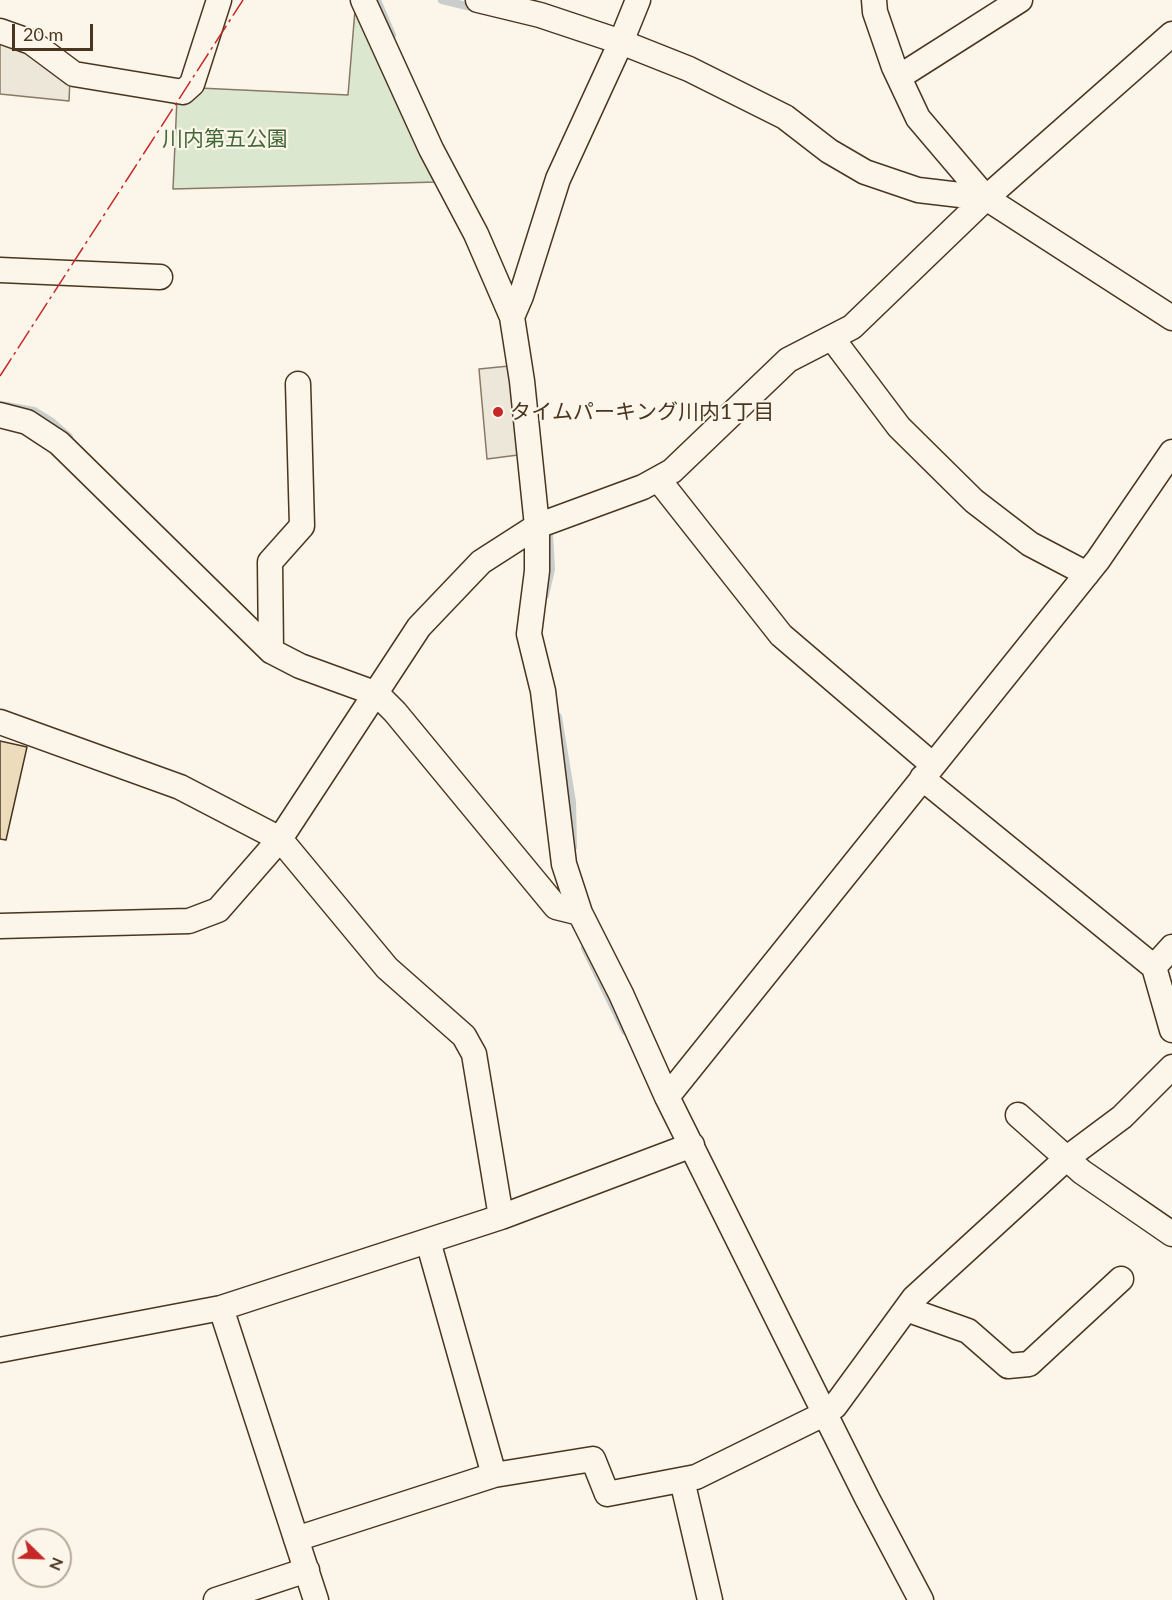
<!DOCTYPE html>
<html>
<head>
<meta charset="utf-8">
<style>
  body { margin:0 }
  #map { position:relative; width:1172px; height:1600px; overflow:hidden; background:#fbf6e9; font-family:Lato,sans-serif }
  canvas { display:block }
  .north { position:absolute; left:12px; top:1528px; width:60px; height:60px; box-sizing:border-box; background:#fbf6e9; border:2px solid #b4a999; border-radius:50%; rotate:113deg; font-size:16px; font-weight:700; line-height:24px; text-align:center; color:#4a3520 }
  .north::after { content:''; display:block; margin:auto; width:21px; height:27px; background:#c62828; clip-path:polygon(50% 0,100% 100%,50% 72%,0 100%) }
  .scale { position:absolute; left:12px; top:24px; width:81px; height:27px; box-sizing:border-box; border:3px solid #4a3520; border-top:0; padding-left:8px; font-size:18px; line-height:21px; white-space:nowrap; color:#4a3520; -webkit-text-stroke:4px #fbf6e9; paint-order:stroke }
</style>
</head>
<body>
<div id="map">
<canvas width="1172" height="1600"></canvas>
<div class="north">N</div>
<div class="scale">20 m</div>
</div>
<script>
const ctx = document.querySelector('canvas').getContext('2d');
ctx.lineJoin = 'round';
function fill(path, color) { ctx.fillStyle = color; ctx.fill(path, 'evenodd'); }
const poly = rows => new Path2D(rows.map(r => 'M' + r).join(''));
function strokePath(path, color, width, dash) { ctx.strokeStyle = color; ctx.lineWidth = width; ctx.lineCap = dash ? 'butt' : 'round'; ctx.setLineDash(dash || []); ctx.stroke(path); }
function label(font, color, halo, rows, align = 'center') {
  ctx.font = font + ' Lato,"Noto Sans JP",sans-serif'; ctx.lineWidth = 4.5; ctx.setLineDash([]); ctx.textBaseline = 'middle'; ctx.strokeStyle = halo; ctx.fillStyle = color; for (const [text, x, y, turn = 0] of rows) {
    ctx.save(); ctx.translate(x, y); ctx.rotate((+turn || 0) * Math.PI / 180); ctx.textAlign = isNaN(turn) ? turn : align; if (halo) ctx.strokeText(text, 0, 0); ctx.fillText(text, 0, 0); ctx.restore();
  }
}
const green = poly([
  [355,10,437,182,173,189,177,98,199,88,348,95,355,10]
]);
fill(green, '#dce7d0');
strokePath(green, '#887966', 1.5);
const parking = poly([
  [0,38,70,79,69,101,0,94,0,38],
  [509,366,518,455,487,459,479,369,509,366]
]);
fill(parking, '#ede7d9');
strokePath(parking, '#887966', 1.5);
strokePath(poly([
  [377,0,392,35],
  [442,0,479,9],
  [1,405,34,411,52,422,69,437],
  [545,595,551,569,549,534],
  [558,717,572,802,573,847],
  [585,948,625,1031]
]), '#c9cecd', 8);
const building = poly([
  [0,741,27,747,6,840,0,839,0,741]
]);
fill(building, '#ecdcbc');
strokePath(building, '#4a3520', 1.5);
const minor = poly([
  [363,0,431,149,476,234,512,317,522,381,537,526,537,571,529,634,543,691,564,864,580,913,621,994,667,1097,790,1344,867,1498,921,1600],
  [478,0,540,15,621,42,689,69,785,117,829,151,865,172,918,190,986,198,1172,318],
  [874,0,875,12,894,67,918,118,986,198,1172,34],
  [0,31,31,42,74,74,183,92,192,84,219,0],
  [899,77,1020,0],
  [0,270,160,277],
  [512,317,521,296,558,179,621,42,638,0],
  [832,338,899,427,974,501,1030,544,1087,574],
  [0,415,27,422,59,443,271,651,300,666,377,694,395,712,556,907,580,913],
  [658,479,781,635,933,765],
  [271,651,270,562,302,526,298,384],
  [0,722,180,787,280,839,387,968,464,1036,474,1054,501,1217],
  [922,778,1154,967,1172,1030],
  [0,926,189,921,218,910,280,839,419,627,481,562,537,526,643,487,672,471,788,360,852,327,986,198],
  [1154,967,1172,947],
  [667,1097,1098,560,1172,452],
  [1018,1115,1082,1172,1172,1234],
  [428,1241,494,1475],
  [221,1308,316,1600],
  [906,1309,968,1331,1008,1366,1029,1364,1121,1279],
  [0,1350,221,1308,501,1217,692,1145],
  [682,1480,710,1600],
  [296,1539,494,1475,593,1459,607,1494,696,1477,826,1413,835,1406,914,1298,1067,1158,1122,1117,1172,1067],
  [216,1600,307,1570]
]);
strokePath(minor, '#4a3520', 27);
strokePath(minor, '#fbf6e9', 24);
strokePath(poly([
  [0,376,243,0]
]), '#c62828', 1.5, [21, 4.5, 3, 4.5]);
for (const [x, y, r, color] of [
  [498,412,6,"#c62828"]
]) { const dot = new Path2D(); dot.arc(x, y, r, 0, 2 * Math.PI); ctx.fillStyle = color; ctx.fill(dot); strokePath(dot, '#fbf6e9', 2); }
label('21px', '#436837', '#fbf6e9', [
  ["川内第五公園",225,139]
]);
label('21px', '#4a3520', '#fbf6e9', [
  ["タイムパーキング川内1丁目",510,412]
], 'left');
</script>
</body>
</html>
